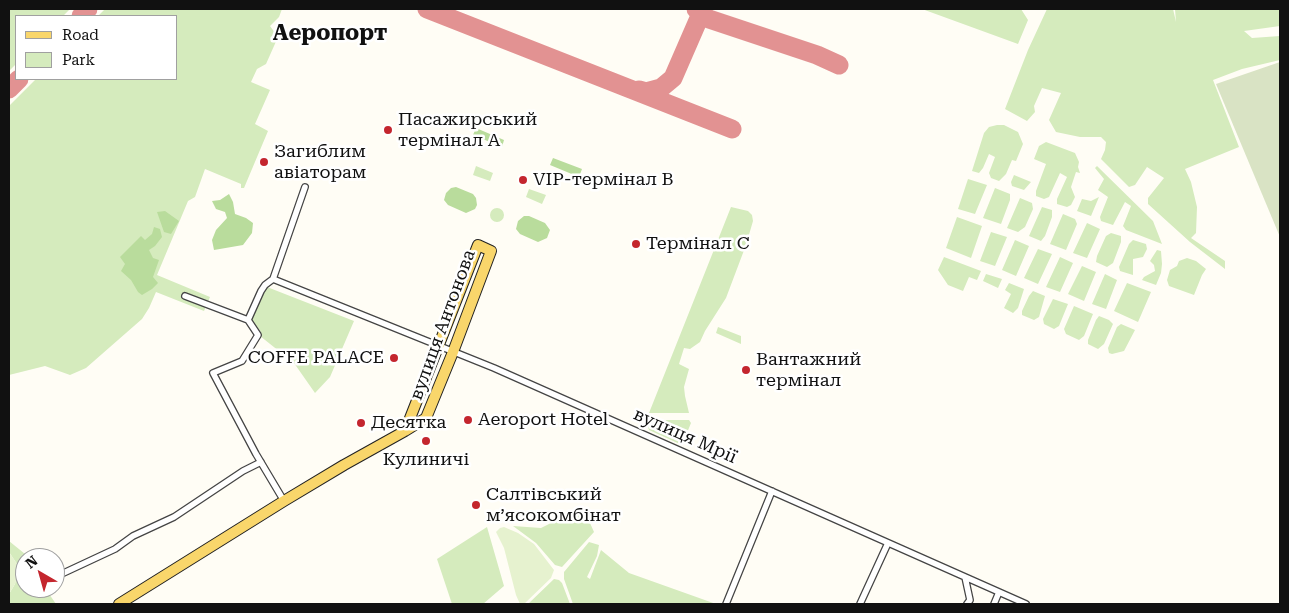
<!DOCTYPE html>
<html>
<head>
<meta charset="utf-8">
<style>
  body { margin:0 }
  #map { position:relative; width:1289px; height:613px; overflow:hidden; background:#fffdf5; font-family:"Roboto Serif",serif }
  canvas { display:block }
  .frame { position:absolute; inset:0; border:10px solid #111; pointer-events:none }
  .legend { position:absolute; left:15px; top:15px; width:162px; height:65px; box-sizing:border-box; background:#fff; border:1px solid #a0a0a0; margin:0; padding:6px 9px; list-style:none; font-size:15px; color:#111 }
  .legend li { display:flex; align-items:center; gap:10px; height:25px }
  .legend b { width:25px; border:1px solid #a0a0a0 }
  .north { position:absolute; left:15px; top:548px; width:50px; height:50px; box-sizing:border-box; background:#fff; border:1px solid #a0a0a0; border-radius:50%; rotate:322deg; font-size:14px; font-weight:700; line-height:20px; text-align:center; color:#111 }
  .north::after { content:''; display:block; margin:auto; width:18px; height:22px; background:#c4262e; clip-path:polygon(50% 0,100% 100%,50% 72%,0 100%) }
</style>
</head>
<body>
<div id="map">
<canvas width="1289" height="613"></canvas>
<div class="frame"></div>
<ul class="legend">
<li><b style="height:6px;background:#f9d66b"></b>Road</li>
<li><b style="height:14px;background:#d5ebbd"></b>Park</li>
</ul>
<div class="north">N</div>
</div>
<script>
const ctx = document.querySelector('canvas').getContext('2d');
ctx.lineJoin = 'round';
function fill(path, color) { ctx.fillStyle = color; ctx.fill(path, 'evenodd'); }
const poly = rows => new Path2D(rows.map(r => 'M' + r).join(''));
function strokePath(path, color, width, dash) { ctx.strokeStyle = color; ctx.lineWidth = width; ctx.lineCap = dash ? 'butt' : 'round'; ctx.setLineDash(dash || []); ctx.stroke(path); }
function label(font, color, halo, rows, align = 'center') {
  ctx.font = font + ' "Roboto Serif",serif'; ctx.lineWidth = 5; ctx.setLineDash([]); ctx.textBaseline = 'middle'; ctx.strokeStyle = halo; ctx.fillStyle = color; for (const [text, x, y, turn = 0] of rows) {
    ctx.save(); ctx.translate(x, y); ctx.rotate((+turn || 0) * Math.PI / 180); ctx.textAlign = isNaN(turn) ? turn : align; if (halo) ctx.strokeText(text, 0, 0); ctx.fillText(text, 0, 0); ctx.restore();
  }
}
fill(poly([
  [9,9,70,9,63,16,16,16,16,64,9,71],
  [105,9,282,9,279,17,270,26,278,37,266,64,257,69,251,82,270,90,255,124,268,131,244,188,241,188,241,184,205,169,195,197,188,201,157,275,210,297,204,311,156,292,149,308,142,319,86,368,70,375,45,366,9,375,9,106,36,79,176,79,176,16,98,16],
  [922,9,1021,9,1028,20,1018,44],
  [1047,9,1173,9,1176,22,1175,9,1280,9,1280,26,1244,31,1252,38,1280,36,1280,60,1242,69,1213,80,1239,147,1185,169,1191,182,1197,207,1196,233,1191,238,1225,261,1225,269,1190,242,1148,204,1148,198,1164,178,1147,167,1135,185,1129,187,1101,159,1105,150,1106,142,1101,137,1080,137,1056,132,1049,120,1061,93,1042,88,1034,106,1035,112,1027,121,1005,109,1028,50],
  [997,125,1004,125,1018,132,1023,144,1016,161,1012,160,1006,174,999,181,991,178,989,173,995,157,989,154,983,168,979,173,972,171,984,133,989,127],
  [1046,142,1075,153,1079,162,1078,167,1080,173,1076,172,1071,187,1075,197,1071,205,1067,207,1057,204,1057,199,1067,177,1060,173,1049,197,1044,199,1036,196,1036,191,1046,164,1034,159,1039,146],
  [476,166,493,173,490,181,473,175],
  [1097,166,1153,221,1162,244,1126,230,1123,226,1131,206,1125,202,1113,225,1101,221,1100,217,1108,197,1098,190,1104,179,1095,168],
  [1014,175,1031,182,1024,190,1012,186,1011,182],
  [968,179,987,185,975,214,958,209],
  [995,188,1010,194,1010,200,1001,224,983,218],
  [529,189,546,195,542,204,526,197],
  [1099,197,1091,216,1077,211,1082,199,1091,201],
  [1020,198,1032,203,1033,209,1025,227,1018,232,1007,228],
  [731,207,748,211,752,215,753,221,746,245,726,298,705,331,700,342,690,349,684,348,679,364,689,369,684,387,685,396,689,413,649,413],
  [1042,207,1052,210,1052,217,1045,236,1041,241,1029,236],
  '490 215a7 7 0 1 1 14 0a7 7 0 1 1-14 0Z',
  [1063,214,1075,219,1077,224,1066,250,1050,244],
  [957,217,982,226,971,258,946,248],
  [1087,223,1100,229,1087,258,1073,253],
  [991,232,1007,237,995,266,980,261],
  [1111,233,1121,236,1121,242,1113,263,1107,267,1096,262,1097,256,1106,236],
  [1015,240,1029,246,1016,276,1002,270],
  [1133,240,1146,244,1147,249,1143,257,1133,259,1133,275,1120,271,1119,267,1129,244],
  [1038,249,1052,254,1038,284,1024,278],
  [1157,250,1161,251,1162,264,1161,273,1156,285,1142,280,1144,277,1155,271,1154,265,1150,261],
  [944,257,981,271,977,280,969,277,963,291,948,285,938,270],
  [1060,257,1073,263,1060,292,1046,287],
  [1187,258,1196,261,1206,269,1202,275,1194,295,1169,286,1167,280,1170,270,1177,266,1179,261],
  [1082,266,1096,272,1084,301,1068,294],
  [986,274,1002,279,998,288,983,281],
  [1105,274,1117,280,1106,309,1092,304],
  [1009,283,1024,289,1018,308,1013,313,1004,308,1011,294,1005,290],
  [1127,283,1151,292,1138,322,1114,311],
  [267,287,354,321,330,377,315,393,294,363,260,336,261,332,251,319],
  [1033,291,1045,296,1039,317,1034,320,1022,315,1022,311,1029,296],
  [1053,299,1068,304,1059,326,1054,329,1044,324,1043,319],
  [1074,306,1093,314,1084,336,1079,340,1066,334,1064,329],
  [1099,316,1109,320,1113,324,1104,344,1098,349,1088,344,1088,340,1096,320],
  [1121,324,1135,330,1124,351,1112,354,1109,353,1108,348,1117,327],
  [718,327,741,336,741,344,716,333],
  [649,420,689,420,691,423,682,445,649,430,647,424],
  [578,513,586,514,594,532,562,567,555,565,536,543,513,526,541,528,561,518],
  [487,527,504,586,483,604,452,604,437,559],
  [9,541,30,558,25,558,25,568,17,564,9,552],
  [589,542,599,545,597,556,587,577,590,579,601,550,629,573,716,604,573,604,564,579,564,572],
  [17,575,25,576,25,588,45,588,56,604,9,604,9,594,15,584],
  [554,579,559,580,562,583,570,604,528,604]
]), '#d5ebbd');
fill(poly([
  [476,128,504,140,502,147,473,135],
  [553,158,582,169,579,177,550,165],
  [456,187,473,194,476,198,477,205,475,209,466,213,448,205,444,200,446,193,451,188],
  [229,194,233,202,235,214,246,218,253,223,252,233,243,245,214,250,212,240,216,230,227,218,225,212,216,209,212,201,220,200],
  [165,211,179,221,171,234,164,232,157,212],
  [524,216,529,216,545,223,550,230,547,238,538,242,520,234,516,229,518,221],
  [154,227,160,229,162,237,155,246,149,250,153,258,159,260,153,277,158,283,152,289,142,295,138,292,131,280,121,271,125,264,120,257,141,236,145,240,152,234]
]), '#b9dc9c');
fill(poly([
  [1280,62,1280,237,1216,84]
]), '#d9e3c4');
fill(poly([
  [504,527,518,533,534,544,554,570,551,578,524,604,520,604,516,595,504,548,496,532,500,528],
  [9,552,17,564,18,572,15,584,9,594]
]), '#e6f2cf');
strokePath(poly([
  [427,9,732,129],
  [696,9,701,14,709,19,817,55,839,65],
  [81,16,88,9],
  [9,89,19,79],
  [639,90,646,92,661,88,673,78,703,9]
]), '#e29292', 19);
const minor = poly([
  [273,279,494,368,1026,604],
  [185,296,248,320],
  [284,501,256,454,213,373,242,361,258,335,248,320,261,291,265,285,273,279,305,187],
  [55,577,115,549,133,536,174,517,243,471,261,462],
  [965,577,970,600,967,604],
  [726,604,772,491],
  [860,604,888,543],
  [994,604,999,592]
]);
const primary = poly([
  [119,604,284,501,344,465,405,431,426,418,453,352,491,251,478,245,405,431]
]);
strokePath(minor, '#444', 8);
strokePath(primary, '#222', 12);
strokePath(minor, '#fff', 5.5);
strokePath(primary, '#f9d66b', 10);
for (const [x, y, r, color] of [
  [388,130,5,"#c4262e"],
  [264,162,5,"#c4262e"],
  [523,180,5,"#c4262e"],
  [636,244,5,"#c4262e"],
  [394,358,5,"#c4262e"],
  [746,370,5,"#c4262e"],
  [468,420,5,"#c4262e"],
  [361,423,5,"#c4262e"],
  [426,441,5,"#c4262e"],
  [476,505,5,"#c4262e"]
]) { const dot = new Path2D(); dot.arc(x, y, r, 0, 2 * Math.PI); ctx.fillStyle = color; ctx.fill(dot); strokePath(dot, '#fff', 2); }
label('18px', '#111', '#fff', [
  ["Пасажирський",398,120],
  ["термінал A",398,141],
  ["Загиблим",274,152],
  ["авіаторам",274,173],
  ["VIP-термінал B",533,180],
  ["Термінал C",646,244],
  ["COFFE PALACE",384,358,"right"],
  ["Вантажний",756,360],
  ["термінал",756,381],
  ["Aeroport Hotel",478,420],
  ["Десятка",371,423],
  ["Кулиничі",426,460,"center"],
  ["Салтівський",486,495],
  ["мʼясокомбінат",486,516]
], 'left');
label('18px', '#111', '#fff', [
  ["вулиця Антонова",443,325,-70],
  ["вулиця Мрії",685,436,24]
]);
label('bold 22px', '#111', '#fff', [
  ["Аеропорт",330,34]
]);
</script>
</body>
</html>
